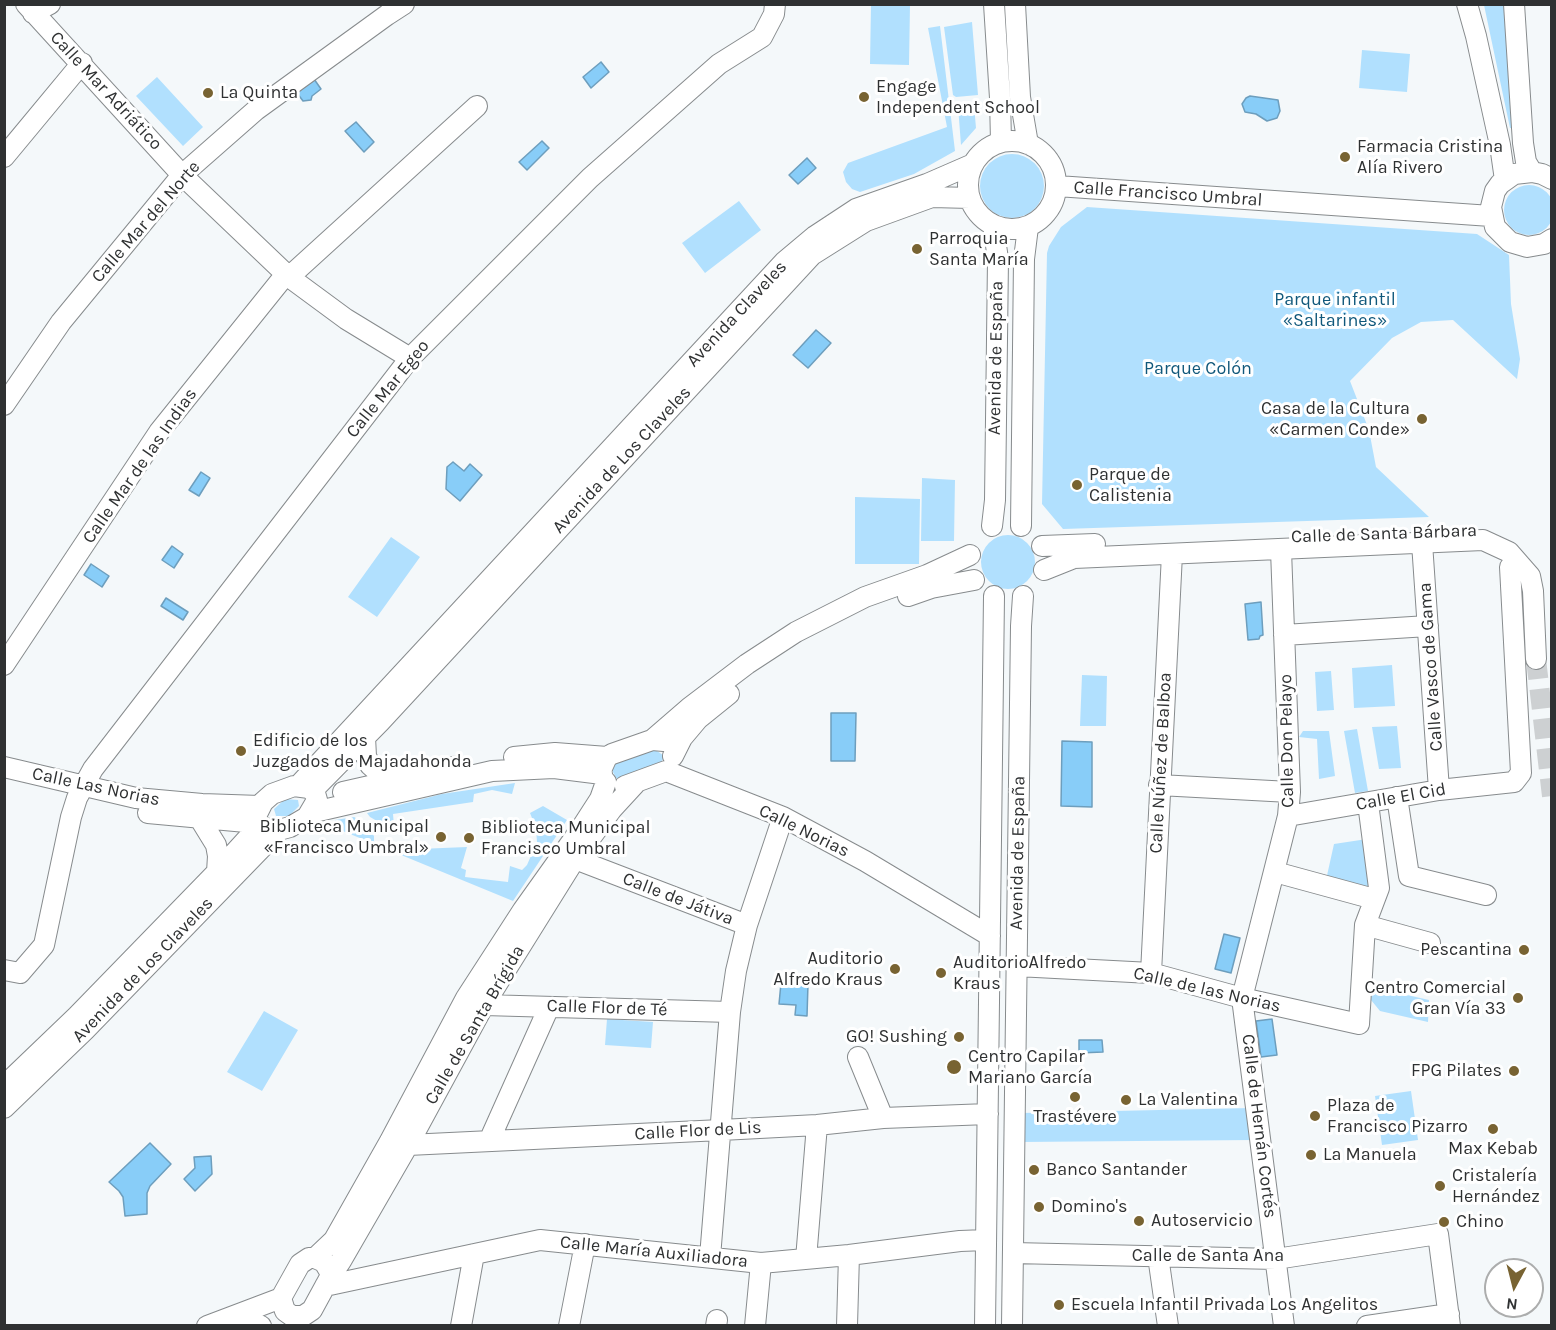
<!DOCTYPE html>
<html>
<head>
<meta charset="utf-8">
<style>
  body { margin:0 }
  #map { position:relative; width:1556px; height:1330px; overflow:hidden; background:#f4f8fa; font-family:Karla,sans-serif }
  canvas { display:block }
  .frame { position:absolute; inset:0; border:6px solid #2f3132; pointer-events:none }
  .north { position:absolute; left:1484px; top:1258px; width:60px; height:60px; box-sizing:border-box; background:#fff; border:2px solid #acadad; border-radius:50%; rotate:187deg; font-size:16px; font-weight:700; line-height:24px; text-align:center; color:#2f3132 }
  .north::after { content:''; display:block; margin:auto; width:21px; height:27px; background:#786332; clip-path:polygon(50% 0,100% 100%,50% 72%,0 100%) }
</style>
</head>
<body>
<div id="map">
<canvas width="1556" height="1330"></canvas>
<div class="frame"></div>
<div class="north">N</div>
</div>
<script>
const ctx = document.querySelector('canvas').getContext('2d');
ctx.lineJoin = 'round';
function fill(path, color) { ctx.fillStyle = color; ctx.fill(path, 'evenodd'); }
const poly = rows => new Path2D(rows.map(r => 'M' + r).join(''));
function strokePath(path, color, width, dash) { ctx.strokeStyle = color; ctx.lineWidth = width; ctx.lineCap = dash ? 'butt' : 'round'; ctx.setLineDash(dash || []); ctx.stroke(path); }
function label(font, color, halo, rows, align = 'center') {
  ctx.font = font + ' Karla,sans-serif'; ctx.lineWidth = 6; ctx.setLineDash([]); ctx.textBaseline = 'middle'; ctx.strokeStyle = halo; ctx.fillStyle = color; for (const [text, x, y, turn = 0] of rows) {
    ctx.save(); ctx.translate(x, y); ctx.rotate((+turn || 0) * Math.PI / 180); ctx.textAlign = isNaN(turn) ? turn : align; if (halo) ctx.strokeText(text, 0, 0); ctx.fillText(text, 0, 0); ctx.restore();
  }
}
fill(poly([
  [871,5,910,5,909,65,870,64],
  [1484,5,1506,5,1513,128,1510,128],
  [972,22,978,95,956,97,953,95,944,27],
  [940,26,955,151,914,174,860,192,852,189,846,182,843,172,848,163,947,127,928,28],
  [1362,50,1410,54,1407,92,1359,88],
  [157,77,203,127,183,146,136,96],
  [974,105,976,128,961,145,958,106],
  '980 186a32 32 0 1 1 64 0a32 32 0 1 1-64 0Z',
  '1504 210a25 25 0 1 1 50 0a25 25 0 1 1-50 0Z',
  [739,201,761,230,705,273,682,243],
  [1087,207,1477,234,1509,255,1511,304,1520,359,1517,379,1453,320,1421,322,1392,338,1350,381,1369,430,1376,467,1429,517,1063,529,1042,504,1047,253,1049,246,1061,227],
  [922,478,955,480,954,541,921,541],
  [855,497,920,499,919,564,855,564],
  '981 562a27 27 0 1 1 54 0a27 27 0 1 1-54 0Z',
  [391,537,420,557,377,617,348,597],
  [1392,665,1395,706,1354,708,1352,668],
  [1331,671,1334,710,1317,711,1315,672],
  [1082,675,1107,676,1106,726,1080,726],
  [1397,726,1401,768,1379,769,1372,727],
  [1357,729,1368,791,1355,793,1344,731],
  [1303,731,1329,731,1335,776,1319,779,1317,739,1299,737],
  [654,749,663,755,663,759,660,764,620,780,616,778,611,768,615,761],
  [515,783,512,794,492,790,474,794,473,802,393,814,394,826,384,825,370,817,367,813,442,794],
  [285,799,298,800,299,806,289,816,276,816,274,809],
  [543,806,567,820,513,901,333,827,335,820,354,817,361,821,374,836,374,841,402,852,418,849,467,847,461,868,466,870,465,877,508,882,510,866,522,870,527,865,537,842,536,828,530,813],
  [1367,839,1372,890,1326,880,1334,844],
  [1372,987,1429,1000,1428,1022,1380,1011,1371,1000],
  [264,1011,298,1030,262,1091,227,1072],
  [607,1019,653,1022,651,1048,605,1045],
  [1411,1091,1418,1140,1382,1145,1375,1096],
  [1251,1108,1254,1140,1021,1142,1021,1113]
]), '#b1e0fe');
const water = poly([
  [601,62,609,72,591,88,583,77,601,62],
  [314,79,321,89,312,96,311,100,303,101,297,93,314,79],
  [1250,96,1278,100,1280,111,1277,118,1267,121,1256,114,1245,112,1242,104,1246,98,1250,96],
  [356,122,374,142,364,152,345,131,356,122],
  [542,141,549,148,527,170,519,162,542,141],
  [807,158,816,168,798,184,789,175,807,158],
  [816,330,831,343,808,368,793,355,816,330],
  [453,462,464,471,470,464,482,475,460,501,446,489,447,467,453,462],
  [201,472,210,478,199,496,189,490,201,472],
  [172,546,183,554,174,568,162,560,172,546],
  [91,564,109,576,102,587,84,575,91,564],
  [166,598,188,612,183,620,161,606,166,598],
  [1261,602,1263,635,1260,636,1259,639,1248,640,1245,604,1261,602],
  [831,713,856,713,855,761,831,761,831,713],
  [1062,741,1092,742,1092,807,1061,806,1062,741],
  [1224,934,1240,938,1231,973,1215,969,1224,934],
  [781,983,808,984,807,1016,795,1015,796,1005,779,1004,781,983],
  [1272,1019,1277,1055,1261,1057,1256,1021,1272,1019],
  [1079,1040,1102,1040,1103,1052,1079,1053,1079,1040],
  [150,1143,171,1164,150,1186,147,1193,147,1214,125,1216,123,1197,119,1191,109,1182,150,1143],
  [211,1156,212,1174,195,1191,184,1179,195,1168,194,1157,211,1156]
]);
fill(water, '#88cdf8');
strokePath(water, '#6d9ebd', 1.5);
strokePath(poly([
  [1536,659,1552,796]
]), '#cdd0d2', 20, [20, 10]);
const minor = poly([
  [26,4,182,175,289,277,346,319,410,358],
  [994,4,1000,98,1001,142],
  [1015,4,1020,97,1028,144],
  [1467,4,1476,36,1500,145,1505,180],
  [1514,4,1523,143,1526,162,1532,172],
  [33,13,50,4],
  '968 185a44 44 0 1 1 88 0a44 44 0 1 1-88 0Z',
  [4,157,82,63],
  [1552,179,1542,174,1532,172,1514,174,1500,184,1495,191,1491,207,1495,227,1510,242,1527,247,1544,244,1552,239],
  [1057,186,1491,216],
  [289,277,477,106],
  [4,405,61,322,182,175,256,110,387,15,404,4],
  [992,526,995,500,998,259,993,225],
  [1021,526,1024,259,1028,227],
  [1422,543,1439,790],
  [1042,546,1095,544],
  [1281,550,1290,792,1288,816,1242,998,1284,1326],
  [1044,570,1074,558,1483,540,1509,552,1530,576,1533,591,1536,659],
  [908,596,931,588,974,580],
  [1284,635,1428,626],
  [4,665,159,432,286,274],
  [365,737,366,756,370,765,379,773,397,778],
  [652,740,689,708,747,664,796,632,865,597,927,575,970,555],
  [673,756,682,738,698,719,729,694],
  [514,757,555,753,607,757],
  [4,767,136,798,202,804,260,806],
  [602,768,607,757,612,754,652,740,664,741],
  [1159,785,1290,792],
  [294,786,309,788,315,793,317,800,307,817,290,827,279,830,268,829,259,826,256,816,263,802,272,794,294,786],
  [298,786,784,262,815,236,856,209,927,184,973,164],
  [625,786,666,771,783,817,865,861,990,936],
  [313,790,380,722,812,255,866,221,932,197,970,198],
  [343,792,458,766],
  [1397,797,1409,876,1486,895],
  [148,813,257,823],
  [310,813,492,771,554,768,602,774],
  [1288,816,1439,790,1514,782,1521,773,1510,567],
  [200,819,216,845,218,856,217,872],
  [575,859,747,925],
  [1275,872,1374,899],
  [1365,925,1430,943],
  [1017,966,1151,973,1242,998,1359,1024,1365,925,1379,888,1368,803],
  [4,970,20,973,44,945,71,817,77,798,93,769,410,358,590,178,719,64,762,37,774,14,775,4],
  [1151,973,1172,554],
  [484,1005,730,1012],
  [858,1057,883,1118],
  [4,1086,77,1016,217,872,259,826],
  [4,1108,85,1030,279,830],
  [489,1141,549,1007],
  [408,1145,721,1130,817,1125,883,1118,988,1114],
  [1013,1253,1276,1259,1438,1234,1450,1326],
  [1158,1256,1168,1326],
  [710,1257,730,1012,736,971,747,925,783,817],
  [309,1258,315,1258,324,1262,330,1272,330,1277,312,1310,303,1316,292,1316,285,1311,281,1298,300,1264,309,1258],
  [315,1258,334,1240,390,1141,466,998,523,910,580,830,600,799,606,782],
  [806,1259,817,1125],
  [330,1277,341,1261,408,1145,484,1005,575,859,612,809,635,784],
  [325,1286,540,1240,761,1263,849,1255,960,1241,986,1240],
  [247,1319,261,1326],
  [207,1326,281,1298],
  [461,1326,474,1254],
  [569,1326,585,1244],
  [716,1326,717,1320],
  [755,1326,761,1263],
  [847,1326,849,1255],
  [985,1326,994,596],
  [1012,1326,1021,626,1023,596],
  [1367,1326,1449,1314]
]);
strokePath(minor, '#878b8d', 22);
strokePath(minor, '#fff', 20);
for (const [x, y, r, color] of [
  [208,93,6,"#786332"],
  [864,97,6,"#786332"],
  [1345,157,6,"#786332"],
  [917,249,6,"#786332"],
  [1422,419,6,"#786332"],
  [1077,485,6,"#786332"],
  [241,751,6,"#786332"],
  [441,837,6,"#786332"],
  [469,838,6,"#786332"],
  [1524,950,6,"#786332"],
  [895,969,6,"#786332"],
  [941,973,6,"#786332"],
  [1518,998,6,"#786332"],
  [959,1037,6,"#786332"],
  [954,1067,8,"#786332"],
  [1514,1071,6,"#786332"],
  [1075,1097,6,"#786332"],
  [1126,1100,6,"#786332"],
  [1315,1116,6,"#786332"],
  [1493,1129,6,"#786332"],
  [1311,1155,6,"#786332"],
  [1034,1170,6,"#786332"],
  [1440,1186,6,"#786332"],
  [1039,1207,6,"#786332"],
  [1139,1221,6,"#786332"],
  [1444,1222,6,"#786332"],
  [1059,1305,6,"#786332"]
]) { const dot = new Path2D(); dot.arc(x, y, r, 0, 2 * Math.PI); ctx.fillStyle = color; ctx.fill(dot); strokePath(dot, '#fff', 2); }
label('18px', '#2f3132', '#fff', [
  ["Engage",876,87],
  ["Independent School",876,108],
  ["La Quinta",220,93],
  ["Farmacia Cristina",1357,147],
  ["Alía Rivero",1357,168],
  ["Parroquia",929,239],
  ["Santa María",929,260],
  ["Casa de la Cultura",1410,409,"right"],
  ["«Carmen Conde»",1410,430,"right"],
  ["Parque de",1089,475],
  ["Calistenia",1089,496],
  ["Edificio de los",253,741],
  ["Juzgados de Majadahonda",253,762],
  ["Biblioteca Municipal",429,827,"right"],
  ["«Francisco Umbral»",429,848,"right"],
  ["Biblioteca Municipal",481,828],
  ["Francisco Umbral",481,849],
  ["Pescantina",1512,950,"right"],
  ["Auditorio",883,959,"right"],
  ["Alfredo Kraus",883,980,"right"],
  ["AuditorioAlfredo",953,963],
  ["Kraus",953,984],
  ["Centro Comercial",1506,988,"right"],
  ["Gran Vía 33",1506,1009,"right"],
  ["GO! Sushing",947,1037,"right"],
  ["Centro Capilar",968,1057],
  ["Mariano García",968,1078],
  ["FPG Pilates",1502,1071,"right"],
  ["La Valentina",1138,1100],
  ["Plaza de",1327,1106],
  ["Francisco Pizarro",1327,1127],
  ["Trastévere",1075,1117,"center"],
  ["Max Kebab",1493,1149,"center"],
  ["La Manuela",1323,1155],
  ["Banco Santander",1046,1170],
  ["Cristalería",1452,1176],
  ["Hernández",1452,1197],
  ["Domino's",1051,1207],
  ["Autoservicio",1151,1221],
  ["Chino",1456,1222],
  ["Escuela Infantil Privada Los Angelitos",1071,1305]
], 'left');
label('18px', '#2f3132', '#fff', [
  ["Calle Mar Adriático",106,91,47],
  ["Calle Francisco Umbral",1168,194,4],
  ["Calle Mar del Norte",146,222,-49],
  ["Avenida Claveles",737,314,-47],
  ["Avenida de España",996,358,-89],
  ["Calle Mar Egeo",388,389,-51],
  ["Avenida de Los Claveles",622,460,-47],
  ["Calle Mar de las Indias",140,466,-55],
  ["Calle de Santa Bárbara",1384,534,-2],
  ["Calle Vasco de Gama",1431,667,-94],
  ["Calle Don Pelayo",1287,741,-91],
  ["Calle Núñez de Balboa",1161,763,-87],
  ["Calle Las Norias",96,787,12],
  ["Calle El Cid",1401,797,-10],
  ["Calle Norias",804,831,26],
  ["Avenida de España",1018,853,-89],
  ["Calle de Játiva",678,899,21],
  ["Avenida de Los Claveles",143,970,-46],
  ["Calle de las Norias",1207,990,13],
  ["Calle Flor de Té",607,1008,2],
  ["Calle de Santa Brígida",475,1025,-60],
  ["Calle de Hernán Cortés",1259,1126,83],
  ["Calle Flor de Lis",698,1131,-3],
  ["Calle María Auxiliadora",654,1252,6],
  ["Calle de Santa Ana",1208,1256]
]);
label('18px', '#10587b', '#fff', [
  ["Parque infantil",1335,300],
  ["«Saltarines»",1335,321],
  ["Parque Colón",1198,369]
]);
</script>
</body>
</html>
